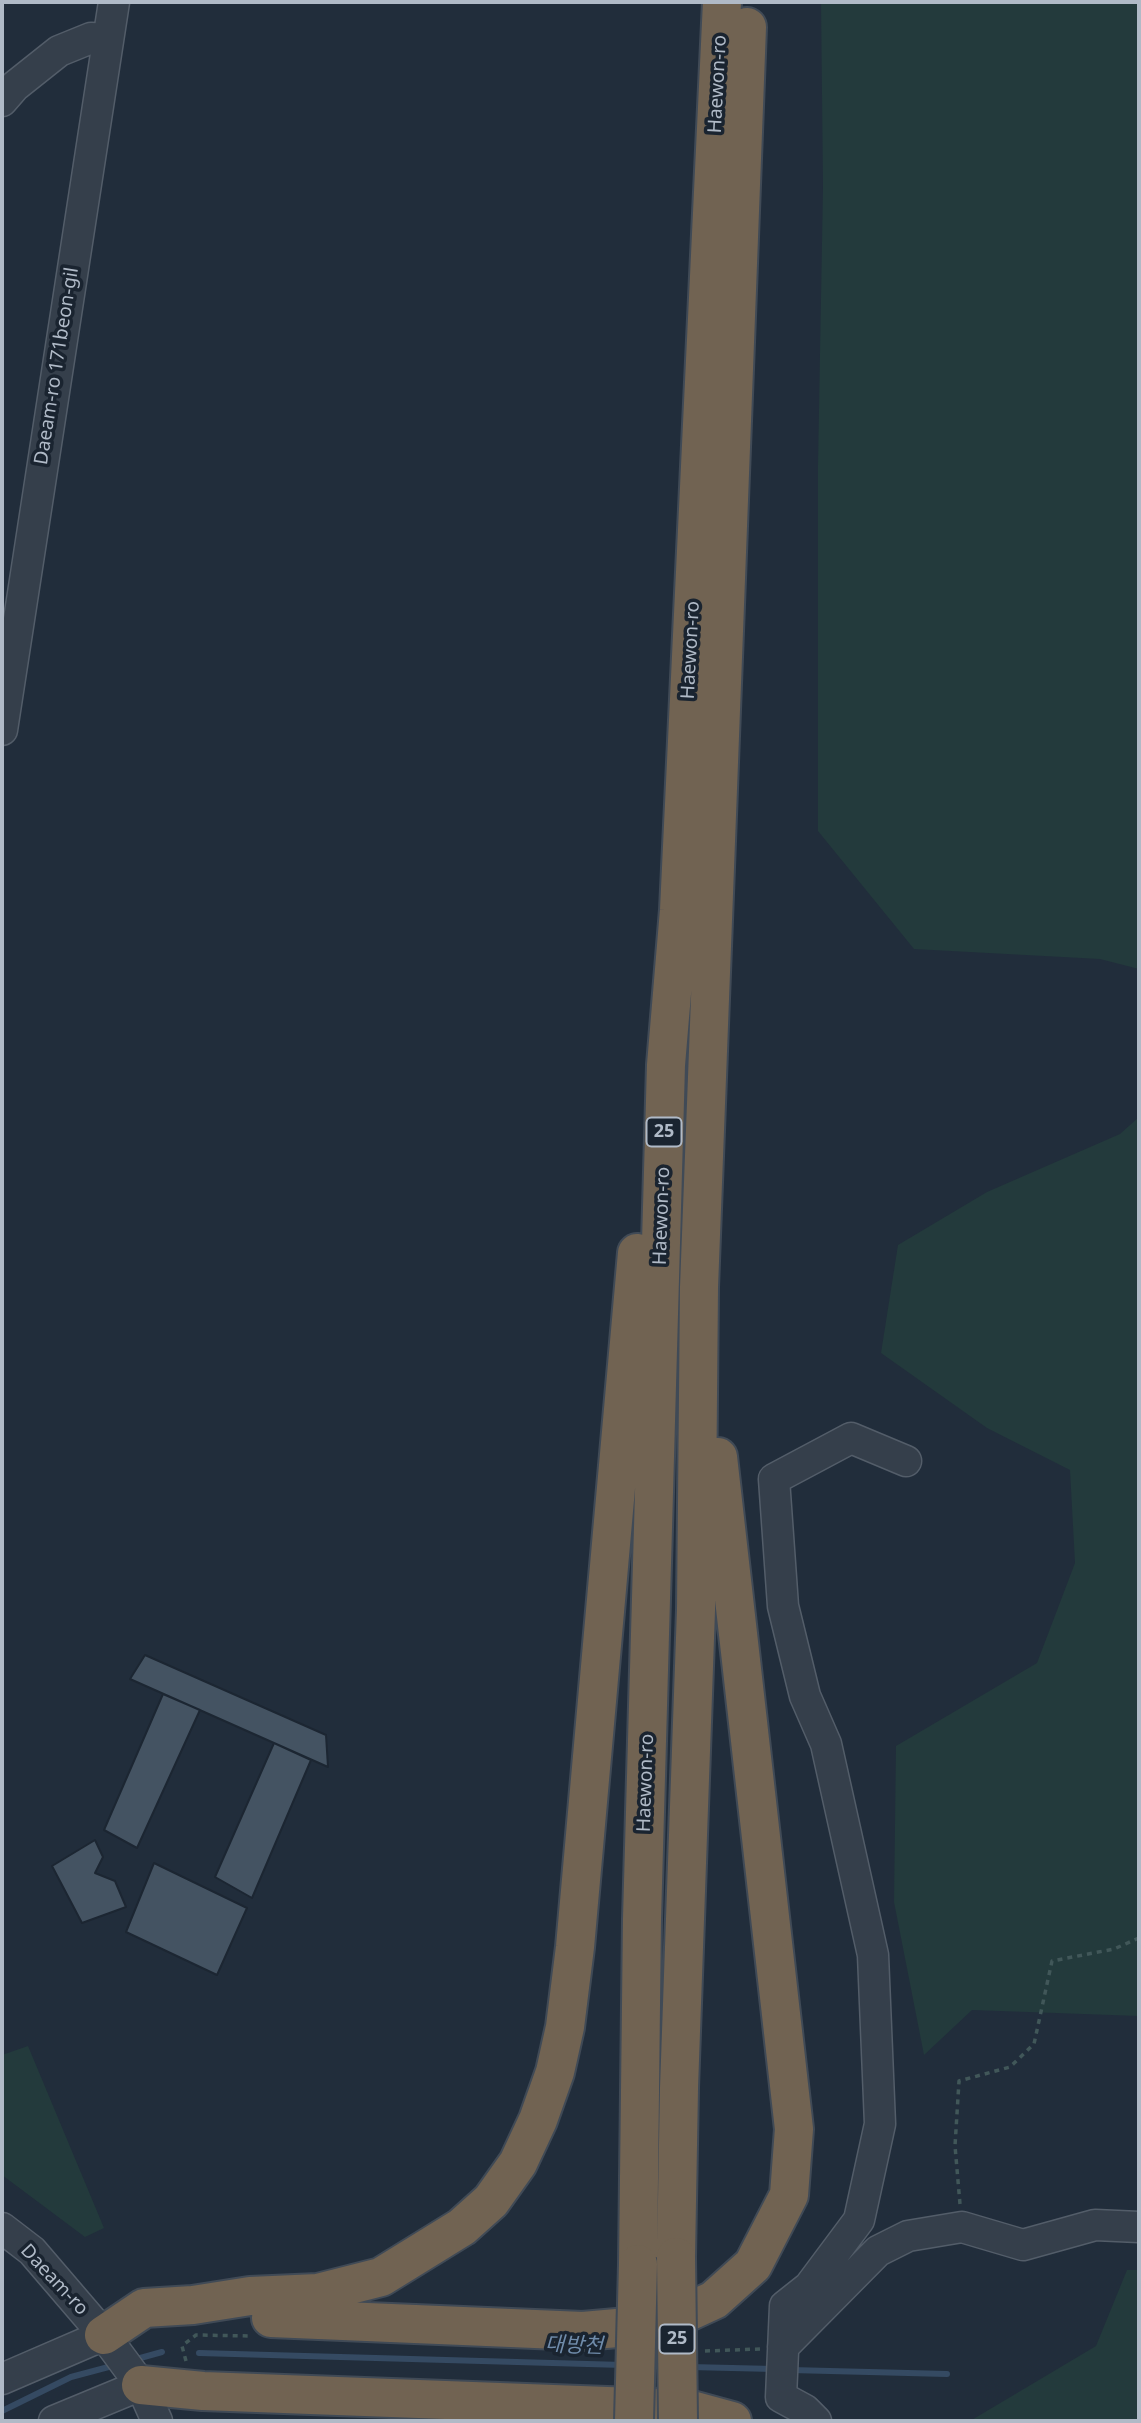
<!DOCTYPE html>
<html>
<head>
<meta charset="utf-8">
<style>
  body { margin:0 }
  #map { position:relative; width:1141px; height:2423px; overflow:hidden; background:#212d3b; font-family:"Noto Sans",sans-serif }
  canvas { display:block }
  .frame { position:absolute; inset:0; border:4px solid #b0bac7; pointer-events:none }
</style>
</head>
<body>
<div id="map">
<canvas width="1141" height="2423"></canvas>
<div class="frame"></div>
</div>
<script>
const ctx = document.querySelector('canvas').getContext('2d');
ctx.lineJoin = 'round';
function fill(path, color) { ctx.fillStyle = color; ctx.fill(path, 'evenodd'); }
const poly = rows => new Path2D(rows.map(r => 'M' + r).join(''));
function strokePath(path, color, width, dash) { ctx.strokeStyle = color; ctx.lineWidth = width; ctx.lineCap = dash ? 'butt' : 'round'; ctx.setLineDash(dash || []); ctx.stroke(path); }
function label(font, color, halo, rows, align = 'center') {
  ctx.font = font + ' "Noto Sans","Noto Sans KR",sans-serif'; ctx.lineWidth = 7; ctx.setLineDash([]); ctx.textBaseline = 'middle'; ctx.strokeStyle = halo; ctx.fillStyle = color; for (const [text, x, y, turn = 0] of rows) {
    ctx.save(); ctx.translate(x, y); ctx.rotate((+turn || 0) * Math.PI / 180); ctx.textAlign = isNaN(turn) ? turn : align; if (halo) ctx.strokeText(text, 0, 0); ctx.fillText(text, 0, 0); ctx.restore();
  }
}
fill(poly([
  [821,2,1139,2,1139,969,1100,959,914,949,818,831,818,465,823,187],
  [1139,1117,1139,2016,972,2010,924,2055,894,1902,896,1746,1037,1663,1075,1563,1070,1470,987,1428,881,1353,898,1245,987,1192,1120,1134],
  [28,2046,104,2228,85,2237,2,2175,2,2055],
  [1127,2270,1139,2270,1139,2421,970,2421,1096,2346]
]), '#233a3c');
strokePath(poly([
  [199,2353,623,2365],
  [133,2360,162,2352],
  [690,2367,774,2369],
  [791,2370,947,2374],
  [2,2411,71,2377,116,2365]
]), '#354a62', 6);
const building = poly([
  [145,1655,326,1735,328,1767,130,1679,145,1655],
  [163,1694,200,1710,137,1848,104,1830,163,1694],
  [274,1743,311,1760,252,1898,215,1877,274,1743],
  [95,1840,103,1857,95,1873,115,1881,126,1907,82,1923,52,1866,95,1840],
  [154,1863,247,1908,217,1975,126,1932,154,1863]
]);
fill(building, '#445362');
strokePath(building, '#1c2632', 2);
const minor = poly([
  [2,101,15,86,59,51,91,38,108,39],
  [2,730,114,2],
  [2,2228,32,2251,104,2335,141,2385,157,2421],
  [783,2347,878,2251,908,2236,962,2227,1023,2245,1095,2225,1139,2227],
  [2,2379,104,2335],
  [54,2421,141,2385],
  [816,2421,805,2410,781,2397,785,2306,809,2287,859,2220,880,2124,873,1955,826,1744,805,1696,783,1606,774,1479,851,1438,906,1461]
]);
const highway = poly([
  [676,2257,679,2088,696,1610,699,1287,747,27],
  [638,2264,642,1919,666,1065,679,910,722,2],
  [271,2318,583,2331,662,2324,714,2300,753,2265,789,2195,794,2129,718,1457],
  [104,2335,144,2308,193,2305,250,2296,318,2293,381,2277,462,2227,491,2201,518,2163,538,2120,555,2072,565,2027,575,1947,637,1253],
  [141,2385,203,2391,688,2409,732,2421]
]);
strokePath(minor, '#535d69', 33);
strokePath(highway, '#404a56', 42);
strokePath(poly([
  [960,2204,955,2146,959,2081,1010,2067,1034,2044,1052,1961,1114,1949,1139,1938],
  [705,2351,760,2349],
  [186,2361,182,2346,196,2335,250,2336]
]), '#415759', 3.5, [5, 5]);
strokePath(minor, '#353f4b', 30);
strokePath(highway, '#716352', 38);
const highwayBridge = poly([
  [676,2257,678,2421],
  [634,2421,638,2264]
]);
strokePath(highwayBridge, '#404a56', 42, []);
strokePath(highwayBridge, '#716352', 38);
for (const [x, y, w] of [
  [664,1132,35],
  [677,2339,35]
]) { const box = new Path2D(); box.roundRect(x - w / 2, y - 14.5, w, 29, 5); ctx.fillStyle = '#1a2430'; ctx.fill(box); strokePath(box, '#b0bac7', 2); }
label('bold 18px', '#b0bac7', null, [
  ["25",664,1132],
  ["25",677,2339]
]);
label('19px', '#b0bac7', '#1a2430', [
  ["Haewon-ro",718,84,-87],
  ["Daeam-ro 171beon-gil",57,366,-81],
  ["Haewon-ro",691,650,-87],
  ["Haewon-ro",662,1216,-88],
  ["Haewon-ro",646,1783,-88],
  ["Daeam-ro",54,2280,47]
]);
label('italic 21px', '#708cab', '#1a2430', [
  ["대방천",574,2346,2]
]);
</script>
</body>
</html>
